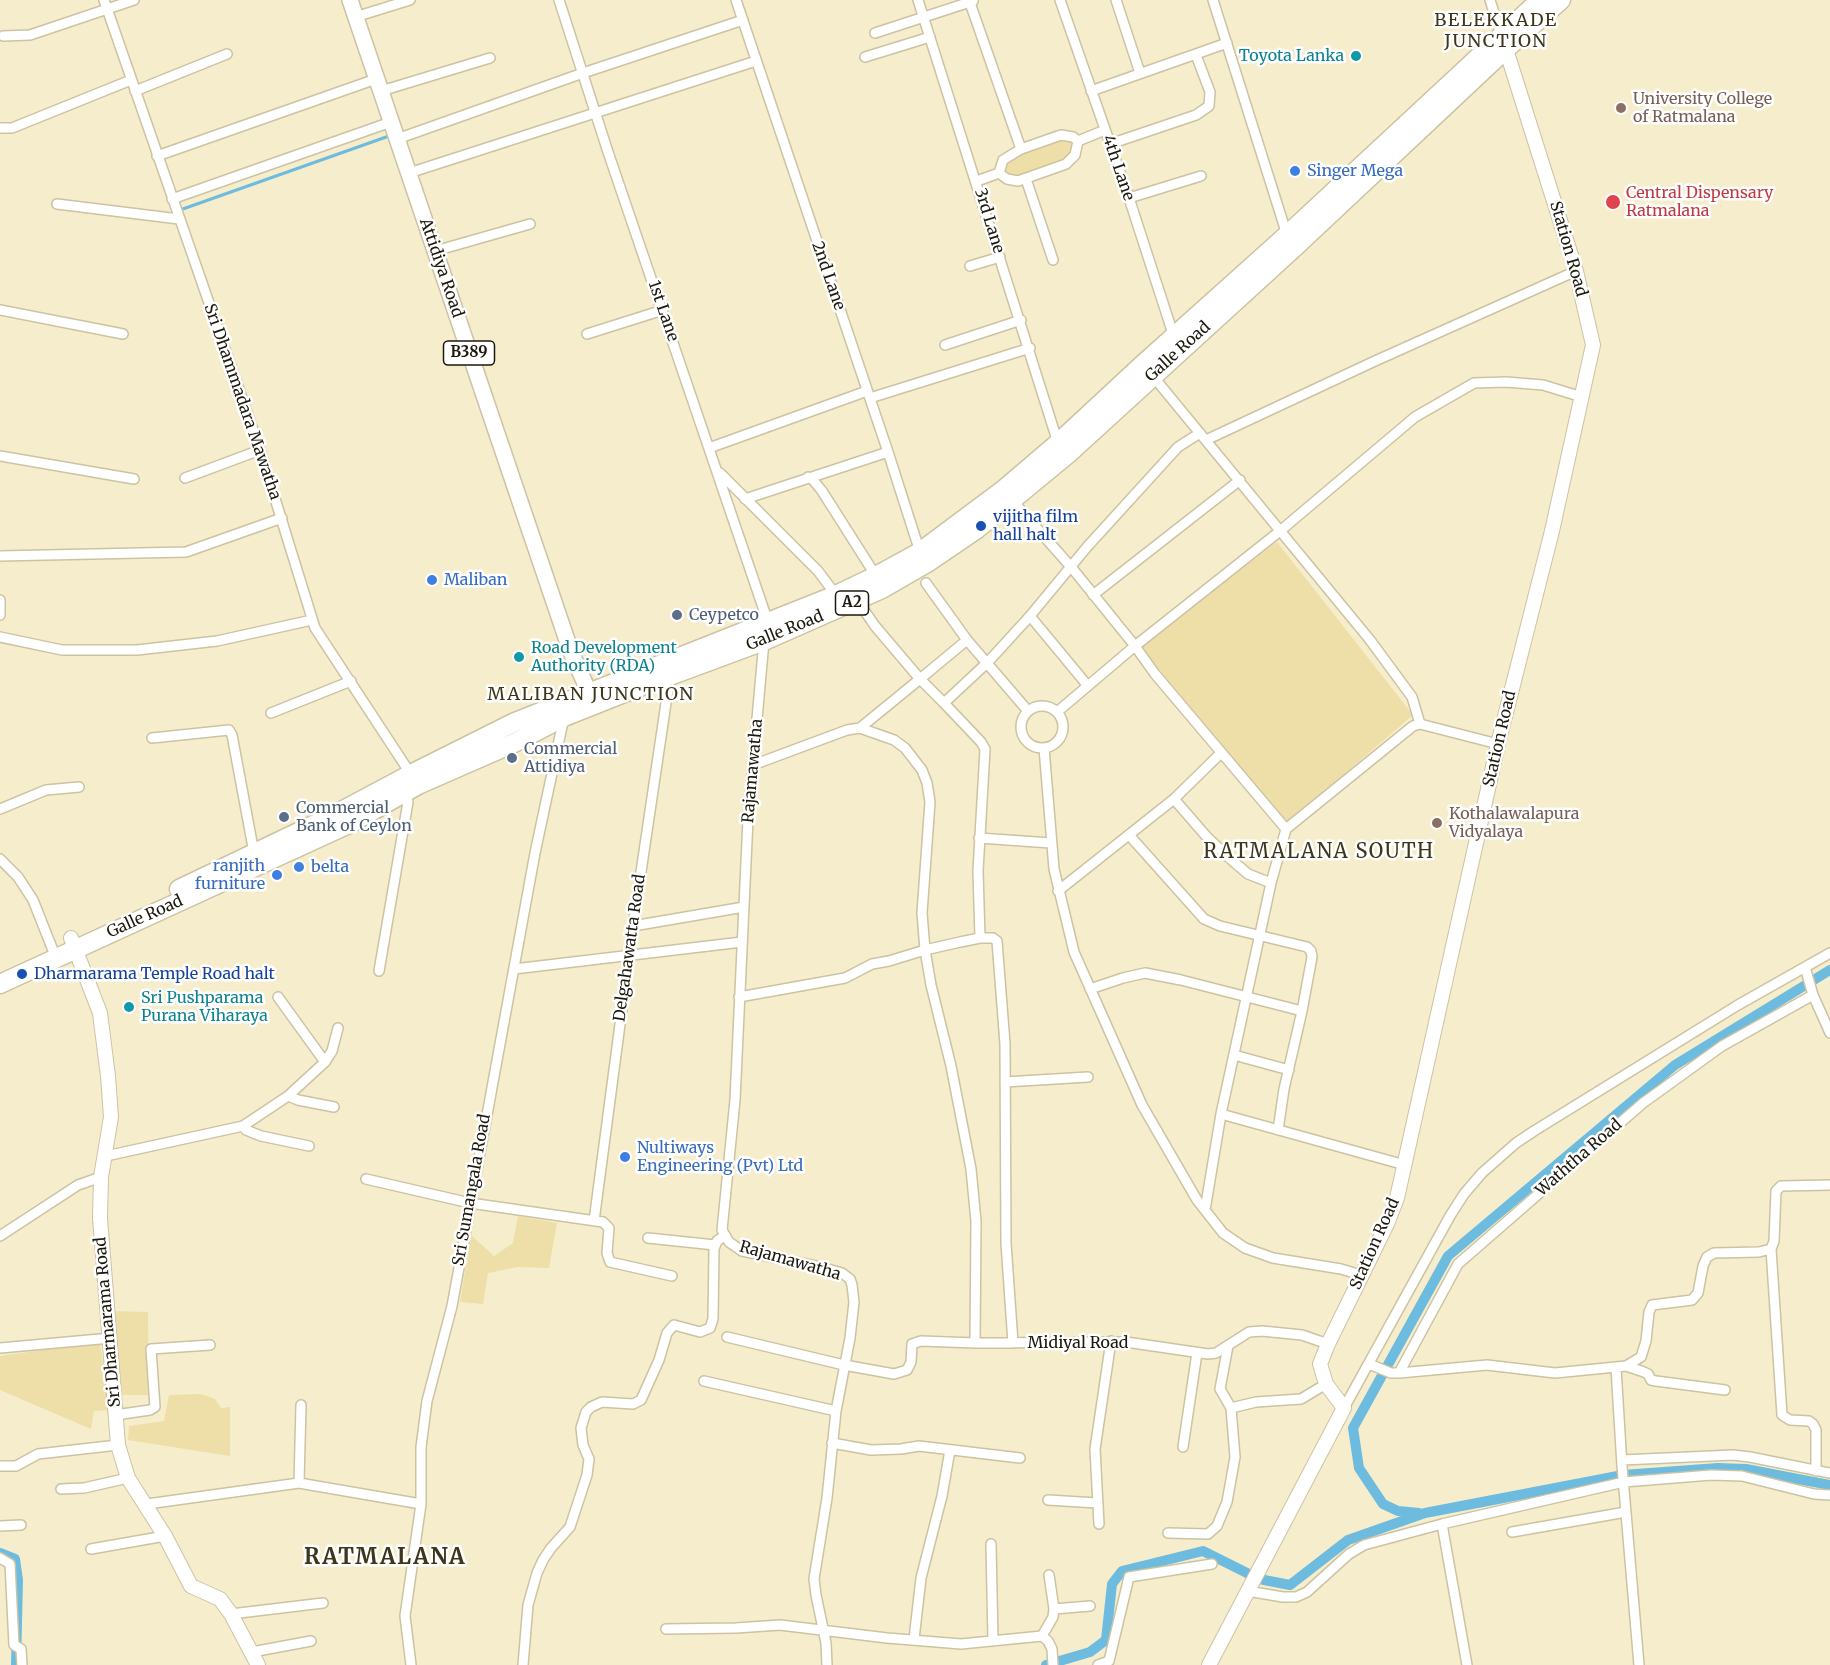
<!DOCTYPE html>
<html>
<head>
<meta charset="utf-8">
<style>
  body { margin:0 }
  canvas { display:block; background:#f6edcc }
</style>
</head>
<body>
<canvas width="1830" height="1665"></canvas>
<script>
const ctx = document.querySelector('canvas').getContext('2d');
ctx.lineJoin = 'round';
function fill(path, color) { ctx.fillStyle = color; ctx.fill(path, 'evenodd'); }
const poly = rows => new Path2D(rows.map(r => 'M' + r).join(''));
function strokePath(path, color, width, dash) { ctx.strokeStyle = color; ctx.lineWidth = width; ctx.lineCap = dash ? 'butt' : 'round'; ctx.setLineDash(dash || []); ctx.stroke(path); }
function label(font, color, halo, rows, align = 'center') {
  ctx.font = font + ' Merriweather,serif'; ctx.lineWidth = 5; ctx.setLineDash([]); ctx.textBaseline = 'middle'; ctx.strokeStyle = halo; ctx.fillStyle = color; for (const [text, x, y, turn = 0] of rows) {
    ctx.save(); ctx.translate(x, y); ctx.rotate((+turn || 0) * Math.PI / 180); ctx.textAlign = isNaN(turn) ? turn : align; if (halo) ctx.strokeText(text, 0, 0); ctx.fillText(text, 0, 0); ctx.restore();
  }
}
fill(poly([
  [1062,138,1075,142,1069,159,1012,178,1003,172,1006,162,1012,156],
  [1277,542,1413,715,1286,824,1140,646],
  [518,1216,557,1223,549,1268,518,1267,488,1273,483,1304,460,1302,471,1235,494,1256,513,1243],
  [113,1311,148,1312,149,1395,122,1395],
  [100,1342,109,1410,94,1411,91,1429,0,1390,0,1356],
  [201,1394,215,1399,221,1408,230,1407,230,1456,128,1440,129,1426,164,1421,169,1395]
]), '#eedfa8');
strokePath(poly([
  [180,210,389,136]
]), '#6dbbde', 3);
strokePath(poly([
  [1419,1513,1398,1511,1383,1504,1359,1468,1353,1428,1448,1256,1675,1065,1830,970],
  [0,1553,15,1559,18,1580,16,1665],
  [1046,1665,1090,1652,1106,1640,1112,1584,1122,1571,1203,1551,1259,1579,1290,1585,1348,1540,1425,1513,1623,1475,1718,1468,1746,1469,1830,1485]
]), '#6dbbde', 10);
const street = poly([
  [104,0,260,450,315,628,412,776],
  [559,0,608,152,768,622],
  [736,0,888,452,920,552],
  [918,0,1058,443],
  [969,0,1021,149],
  [1060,0,1129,198,1174,337],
  [1116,0,1140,73],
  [1213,0,1287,235],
  [1490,0,1501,35],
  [355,17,410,0],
  [875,33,973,1],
  [3,36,30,35,134,0],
  [865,57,930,37],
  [135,91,227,54],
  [381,91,490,58],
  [1091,91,1227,43],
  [0,128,12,128,131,80],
  [397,139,583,73,743,20],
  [1078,141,1105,130],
  [1110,144,1196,115,1209,106,1210,92,1196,55],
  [157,156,376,79],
  [409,173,756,61],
  [999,173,1007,179,1018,181,1066,164,1075,155,1078,141],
  [999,173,1003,160,1021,149,1061,135,1073,137,1078,141],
  [1026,179,1053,260],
  [977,181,999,173],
  [1129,198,1201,176],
  [172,199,391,122],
  [57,204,179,219],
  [435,251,530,224],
  [970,266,1000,257],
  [0,310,123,334],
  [587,334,663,310],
  [945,345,1021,320],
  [1152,375,1370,640,1412,697,1420,724],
  [870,398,1030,348],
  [1206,440,1375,361,1576,271],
  [709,448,867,391],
  [0,456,134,479],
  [720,473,818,571,836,595],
  [808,477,813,480,822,491,876,576],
  [185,478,260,450],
  [745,499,888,452],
  [1011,499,1072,568,1135,646,1155,674,1286,829],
  [0,556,186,552,282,518],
  [926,583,967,640,1028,711],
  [1093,595,1240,480],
  [0,600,0,615],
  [857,600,875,626,920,679,967,640],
  [1030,616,1088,686],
  [0,637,62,650,137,650,217,641,312,620],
  [764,641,748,819,735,1100,722,1230,729,1242,742,1251,821,1267,842,1273,850,1279,852,1285,854,1302,850,1338,836,1411,827,1498,814,1579,816,1595,826,1643,827,1665],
  [944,703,981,742,985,749,978,871,980,938],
  '1021 727a21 21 0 1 1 42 0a21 21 0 1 1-42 0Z',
  [1057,712,1135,646,1280,531,1415,417,1474,383,1506,382,1543,385,1582,397],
  [271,713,351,681],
  [860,728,920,679,944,703,988,662,1030,616,1087,547,1178,447,1200,433],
  [152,738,229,730,232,735,254,853],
  [1044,748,1054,869,1074,952,1142,1105,1197,1200,1223,1233,1245,1248,1273,1258,1341,1269,1361,1275],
  [753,765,847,730,860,728,894,740,905,748,922,770,927,783,930,802,922,913,925,950,931,985,951,1066,971,1169,976,1221,975,1343],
  [1174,799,1206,836,1227,856,1248,874,1271,883],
  [0,809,46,790,79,787],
  [1129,835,1204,919,1220,926,1307,947,1311,951,1312,957,1302,1011],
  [979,838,1051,843],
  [0,859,18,877,33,900,56,958],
  [1058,891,1174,799,1221,753],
  [633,926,744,907],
  [1805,967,1813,995,1830,1033],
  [514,969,742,942],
  [379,971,408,802,406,790],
  [1090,989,1123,978,1145,973,1181,980,1302,1011,1284,1089,1278,1130],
  [278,997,325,1062,332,1051,338,1028],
  [739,997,845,978,872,964,889,961,925,950,960,942,980,938,993,938,997,941,1005,1044,1006,1243,1013,1343],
  [1234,1055,1289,1070],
  [1005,1082,1088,1077],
  [288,1096,298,1100,334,1107],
  [1221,1114,1405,1165],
  [243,1126,246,1130,261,1136,309,1146],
  [106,1156,243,1126,288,1096,325,1062],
  [366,1179,470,1203,603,1222,609,1228,607,1253,610,1262,672,1276],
  [1205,1210,1221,1114,1271,883,1286,829,1413,726,1420,724,1498,744],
  [594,1221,633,926,670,676],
  [0,1236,78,1185,101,1177],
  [648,1238,715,1245],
  [1771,1249,1782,1415,1790,1420,1809,1421,1813,1424,1816,1430,1816,1471],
  [727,1337,844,1365,894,1374,907,1370,911,1362,912,1344,921,1341,975,1343,1126,1342,1208,1354,1216,1353,1249,1332,1262,1331,1302,1335,1328,1344],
  [1228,1346,1220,1389,1231,1408],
  [0,1348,111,1338],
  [1369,1364,1391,1373,1399,1373,1487,1365,1555,1373,1626,1366,1641,1357,1646,1341,1649,1312,1652,1305,1692,1300,1698,1293,1703,1266,1707,1257,1714,1253,1759,1252,1771,1249,1774,1241,1776,1191,1781,1186,1830,1185],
  [1626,1366,1644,1372,1648,1374,1651,1380,1656,1381,1725,1390],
  [1616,1368,1622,1466,1639,1665],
  [1399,1373,1458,1264,1643,1103,1722,1046,1813,995],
  [704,1381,836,1411],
  [1344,1408,1450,1216,1464,1194,1482,1173,1516,1143,1534,1131,1738,1005,1830,953],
  [115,1415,150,1410,155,1407,151,1349,210,1345],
  [832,1443,871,1450,901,1449,919,1446,1020,1458],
  [1183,1447,1197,1353],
  [1622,1460,1733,1455,1750,1457,1830,1473],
  [0,1466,16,1466,38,1454,118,1445],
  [299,1483,301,1405],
  [61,1489,84,1488,128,1478],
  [1048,1500,1097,1503],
  [147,1504,299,1483,421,1504],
  [1099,1524,1095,1449,1111,1341],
  [1442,1524,1467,1665],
  [0,1526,21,1525],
  [1512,1532,1626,1512],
  [1168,1533,1208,1534,1217,1526,1227,1502,1235,1457,1231,1408,1256,1402,1301,1399,1326,1384],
  [991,1544,993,1641],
  [91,1549,165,1536],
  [0,1558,10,1564,14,1645,21,1649,22,1665],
  [1247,1591,1283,1597,1296,1597,1307,1592,1349,1554,1364,1545,1442,1524,1624,1482,1711,1475,1742,1476,1814,1494,1830,1495],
  [1054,1609,1090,1606],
  [231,1614,323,1603],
  [666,1629,736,1628,780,1625,887,1638,961,1644,1042,1636,1048,1641,1052,1649,1053,1665],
  [1042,1636,1053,1617,1054,1609,1049,1575],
  [914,1639,921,1578,942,1496,950,1450],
  [252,1652,311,1641],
  [411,1665,405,1616,421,1504,421,1447,427,1401,452,1306,535,853,564,717],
  [523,1665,528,1605,537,1573,543,1560,551,1548,570,1527,587,1475,589,1459,583,1445,581,1428,586,1412,591,1407,602,1402,633,1404,641,1400,659,1360,667,1333,674,1325,700,1332,710,1328,713,1319,714,1249,717,1241,724,1236],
  [1098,1665,1109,1661,1129,1577,1212,1564]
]);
const secondary = poly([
  [71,938,100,1013,108,1076,111,1117,101,1177,100,1218,118,1445,128,1478,165,1536,191,1586,220,1599,231,1614,258,1665],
  [1209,1665,1344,1408,1326,1384,1320,1364,1328,1344,1387,1224,1397,1198,1498,744,1552,531,1593,345,1576,271,1504,43]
]);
const primary = poly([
  [350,0,571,652,593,701]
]);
const highway = poly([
  [179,889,334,815,411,774,515,722,836,595,876,576,920,552,1003,490,1058,443,1142,365,1287,235,1540,0],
  [0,984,351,823,418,785,514,743,564,717,637,688,764,641,882,589,927,563,977,529,1068,454,1296,246,1507,48,1561,0]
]);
strokePath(street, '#ccc3a3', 12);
strokePath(secondary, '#ccc3a3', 16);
strokePath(primary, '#ccc3a3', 18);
strokePath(highway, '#ccc3a3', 21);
strokePath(street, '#fff', 9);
strokePath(secondary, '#fff', 14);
strokePath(primary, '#fff', 15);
strokePath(highway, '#fff', 18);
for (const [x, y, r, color] of [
  [1356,56,6,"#0f9aa8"],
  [1621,108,6,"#8d6e63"],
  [1295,171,6,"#3f7fe0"],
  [1613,202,8,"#e0444e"],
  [981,526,6,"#1a4fb4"],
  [432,580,6,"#3f7fe0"],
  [677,615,6,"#5c6f8a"],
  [519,657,6,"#0f9aa8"],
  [512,758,6,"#5c6f8a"],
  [284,817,6,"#5c6f8a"],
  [1437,823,6,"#8d6e63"],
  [299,867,6,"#3f7fe0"],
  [277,875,6,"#3f7fe0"],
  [22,974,6,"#1a4fb4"],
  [129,1007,6,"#0f9aa8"],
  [625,1157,6,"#3f7fe0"]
]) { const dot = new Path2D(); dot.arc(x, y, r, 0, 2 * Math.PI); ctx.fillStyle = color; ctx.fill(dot); strokePath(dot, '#fff', 2); }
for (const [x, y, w] of [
  [469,353,51],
  [852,603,33]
]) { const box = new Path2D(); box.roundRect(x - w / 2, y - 12, w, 24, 4.5); ctx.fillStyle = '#fff'; ctx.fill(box); strokePath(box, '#1b180c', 1.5); }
label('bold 15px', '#1b180c', null, [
  ["B389",469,353],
  ["A2",852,603]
]);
label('16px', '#0d838f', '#fff', [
  ["Toyota Lanka",1344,56,"right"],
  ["Road Development",531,648],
  ["Authority (RDA)",531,666],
  ["Sri Pushparama",141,998],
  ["Purana Viharaya",141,1016]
], 'left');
label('16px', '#785e54', '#fff', [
  ["University College",1633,99],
  ["of Ratmalana",1633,117],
  ["Kothalawalapura",1449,814],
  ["Vidyalaya",1449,832]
], 'left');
label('16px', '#1b180c', '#fff', [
  ["4th Lane",1118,168,71],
  ["3rd Lane",989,221,73],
  ["Station Road",1568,249,74],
  ["Attidiya Road",441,268,71],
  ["2nd Lane",828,276,71],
  ["1st Lane",663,311,71],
  ["Galle Road",1178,352,-42],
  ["Sri Dhammadara Mawatha",242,402,71],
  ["Galle Road",785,631,-22],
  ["Station Road",1500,739,-77],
  ["Rajamawatha",753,771,-85],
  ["Galle Road",145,917,-24],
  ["Delgahawatta Road",630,948,-82],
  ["Waththa Road",1579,1158,-41],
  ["Sri Sumangala Road",472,1190,-80],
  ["Station Road",1375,1244,-66],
  ["Rajamawatha",790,1261,16],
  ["Sri Dharmarama Road",108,1322,-95],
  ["Midiyal Road",1078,1343]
]);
label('16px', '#366cbe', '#fff', [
  ["Singer Mega",1307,171],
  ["Maliban",444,580],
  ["ranjith",265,866,"right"],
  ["furniture",265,884,"right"],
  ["belta",311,867],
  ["Nultiways",637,1148],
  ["Engineering (Pvt) Ltd",637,1166]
], 'left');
label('16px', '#be3a42', '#fff', [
  ["Central Dispensary",1626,193],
  ["Ratmalana",1626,211]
], 'left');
label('16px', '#164399', '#fff', [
  ["vijitha film",993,517],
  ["hall halt",993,535],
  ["Dharmarama Temple Road halt",34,974]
], 'left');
label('16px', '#4e5e75', '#fff', [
  ["Ceypetco",689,615],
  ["Commercial",524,749],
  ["Attidiya",524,767],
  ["Commercial",296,808],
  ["Bank of Ceylon",296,826]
], 'left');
ctx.letterSpacing = '1.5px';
label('18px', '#3d361a', '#fff', [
  ["BELEKKADE",1496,21],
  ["JUNCTION",1496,42],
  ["MALIBAN JUNCTION",591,695]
]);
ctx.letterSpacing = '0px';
ctx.letterSpacing = '1.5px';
label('20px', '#3d361a', '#fff', [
  ["RATMALANA SOUTH",1319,852]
]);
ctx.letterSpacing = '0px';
ctx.letterSpacing = '1.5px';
label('bold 22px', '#3d361a', '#fff', [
  ["RATMALANA",385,1558]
]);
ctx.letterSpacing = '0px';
</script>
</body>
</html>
